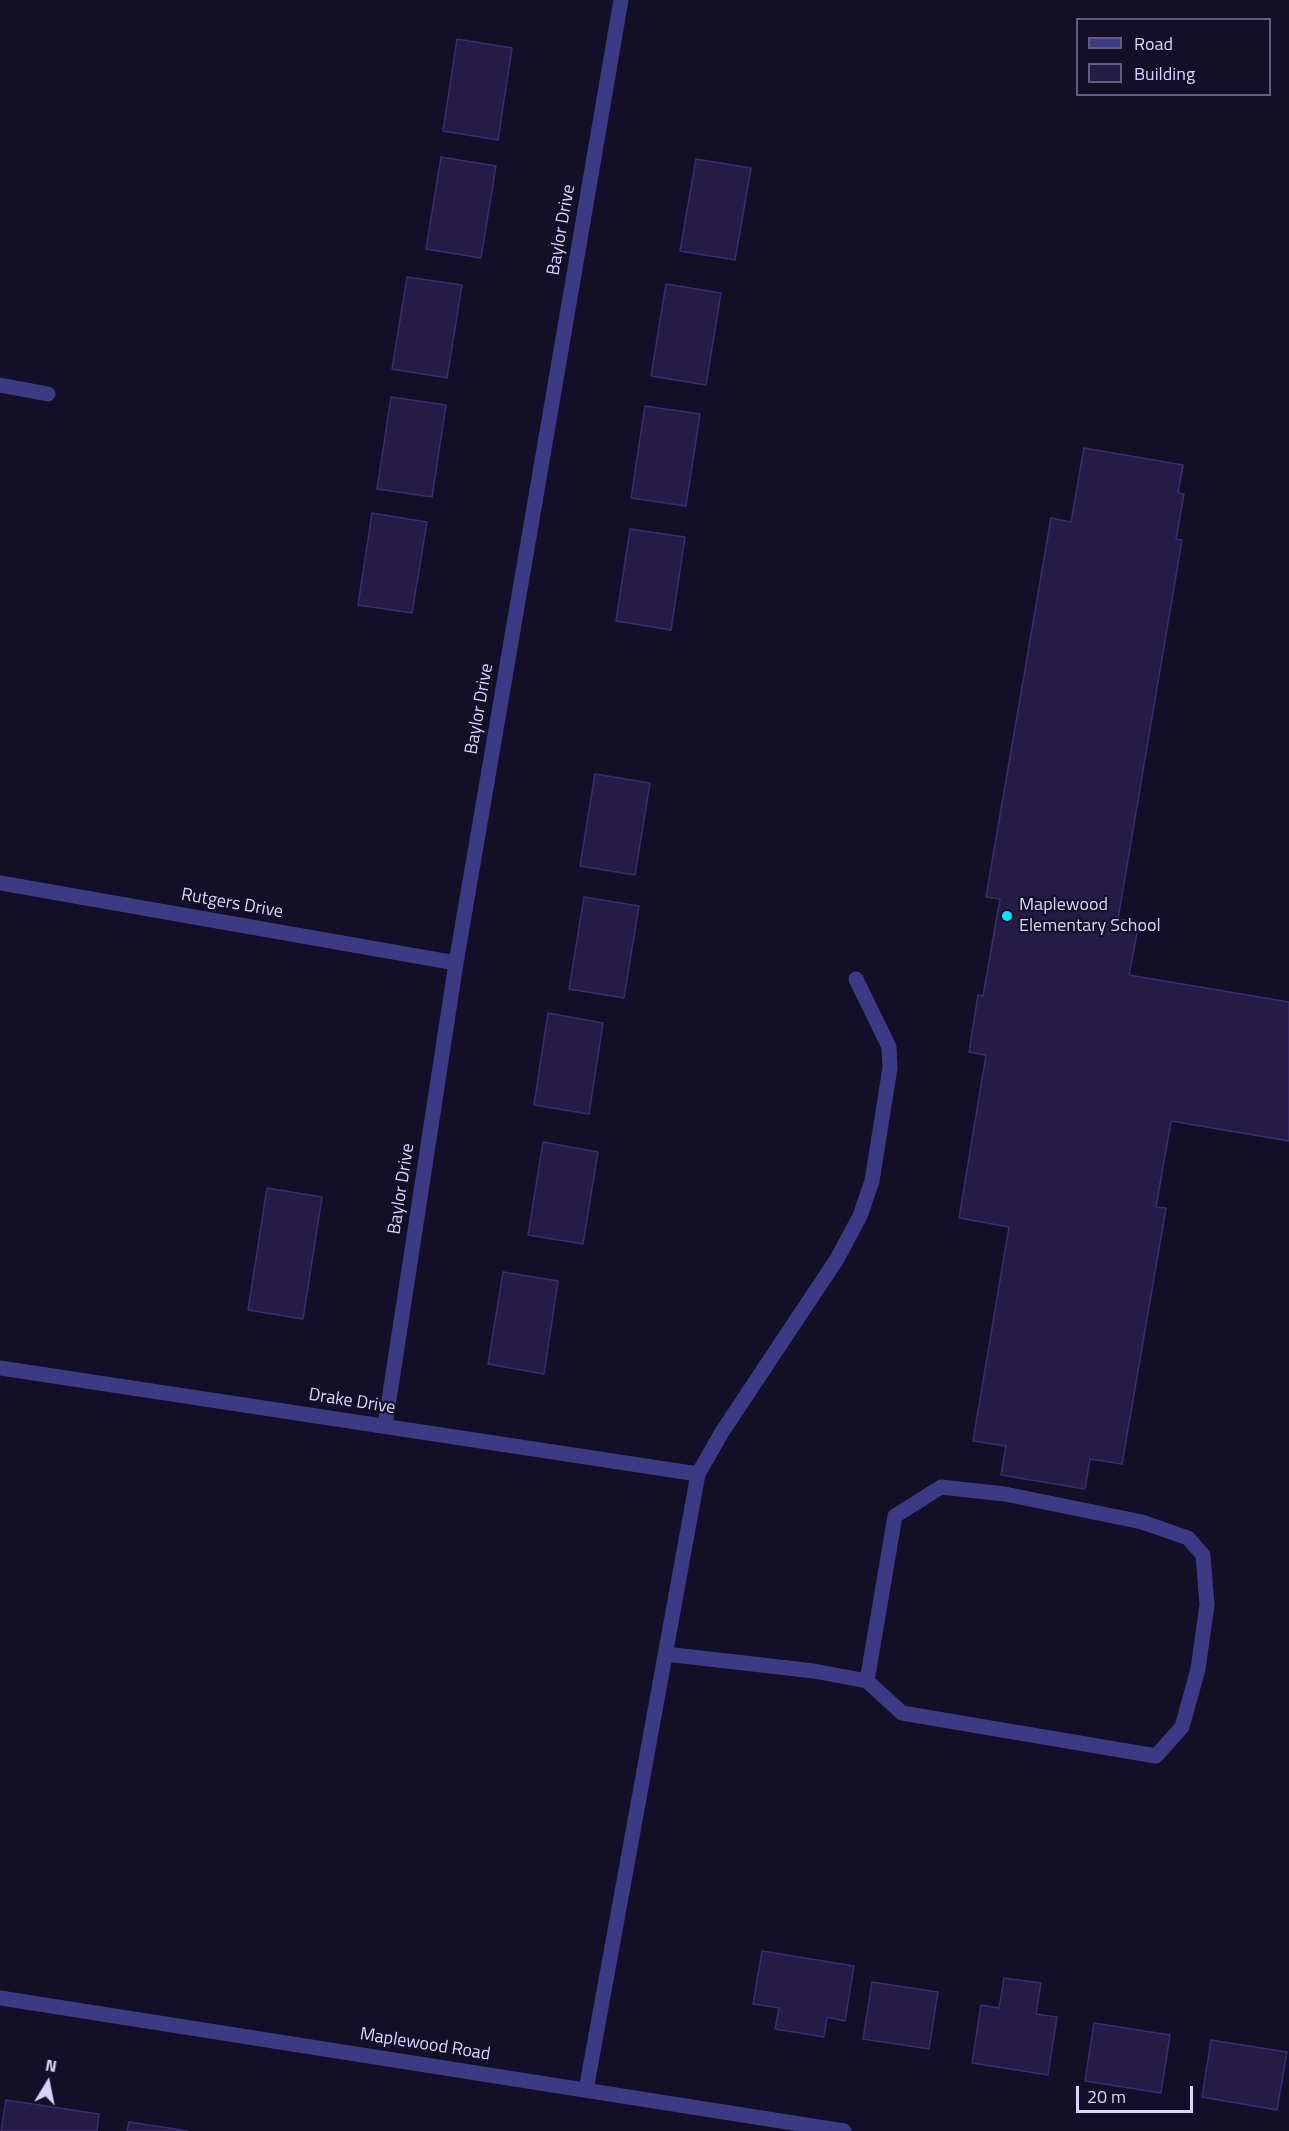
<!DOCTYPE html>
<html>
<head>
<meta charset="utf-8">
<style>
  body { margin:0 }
  #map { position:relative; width:1289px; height:2131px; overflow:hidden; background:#130f26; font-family:"Titillium Web",sans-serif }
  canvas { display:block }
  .legend { position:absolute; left:1076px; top:18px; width:195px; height:78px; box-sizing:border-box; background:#130f26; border:2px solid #625e7d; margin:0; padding:8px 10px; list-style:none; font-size:18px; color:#d9d4ff }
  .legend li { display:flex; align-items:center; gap:12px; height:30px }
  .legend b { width:30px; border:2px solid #625e7d }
  .north { position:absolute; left:18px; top:2053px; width:60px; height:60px; -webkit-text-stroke:4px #130f26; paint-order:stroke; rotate:10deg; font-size:16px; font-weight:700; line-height:24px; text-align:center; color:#d9d4ff }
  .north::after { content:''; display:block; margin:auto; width:21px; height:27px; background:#d9d4ff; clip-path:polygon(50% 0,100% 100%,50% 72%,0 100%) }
  .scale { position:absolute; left:1076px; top:2086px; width:117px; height:27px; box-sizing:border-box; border:3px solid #d9d4ff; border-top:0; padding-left:8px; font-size:18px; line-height:21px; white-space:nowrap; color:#d9d4ff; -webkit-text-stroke:4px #130f26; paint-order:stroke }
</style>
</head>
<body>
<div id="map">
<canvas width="1289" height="2131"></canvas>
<ul class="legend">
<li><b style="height:8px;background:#3d3a85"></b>Road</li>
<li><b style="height:16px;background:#241b47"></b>Building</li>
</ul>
<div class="north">N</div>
<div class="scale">20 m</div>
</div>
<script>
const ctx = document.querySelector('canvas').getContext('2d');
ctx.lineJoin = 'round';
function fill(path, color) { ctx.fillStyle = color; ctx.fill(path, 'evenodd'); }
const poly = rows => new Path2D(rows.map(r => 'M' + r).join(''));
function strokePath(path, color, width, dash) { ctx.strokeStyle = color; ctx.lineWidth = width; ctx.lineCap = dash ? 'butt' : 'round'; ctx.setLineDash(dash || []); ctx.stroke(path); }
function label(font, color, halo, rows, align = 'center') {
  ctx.font = font + ' "Titillium Web",sans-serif'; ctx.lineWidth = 4.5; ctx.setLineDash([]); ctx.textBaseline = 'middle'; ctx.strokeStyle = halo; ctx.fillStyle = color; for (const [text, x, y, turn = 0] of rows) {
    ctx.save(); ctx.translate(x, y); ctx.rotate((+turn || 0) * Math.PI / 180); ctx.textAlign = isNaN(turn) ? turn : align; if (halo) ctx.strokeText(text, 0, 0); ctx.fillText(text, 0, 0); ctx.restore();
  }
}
const building = poly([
  [457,39,512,48,498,140,443,131,457,39],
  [441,157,496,166,481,258,426,249,441,157],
  [696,159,751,168,735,260,680,251,696,159],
  [407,277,462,285,447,378,392,369,407,277],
  [666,284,721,293,706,385,651,376,666,284],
  [391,397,446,405,432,497,377,489,391,397],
  [645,406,700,414,686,506,631,498,645,406],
  [1084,448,1183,465,1178,493,1184,494,1176,539,1182,540,1118,919,1139,922,1129,975,1289,1002,1289,1141,1171,1121,1156,1207,1166,1208,1122,1464,1090,1459,1085,1489,1001,1475,1006,1446,973,1441,1009,1227,959,1218,986,1055,969,1052,978,995,983,996,1000,899,986,897,1051,518,1071,522,1084,448],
  [372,513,427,522,412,613,358,605,372,513],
  [630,529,685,537,671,630,616,621,630,529],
  [595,774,650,783,635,875,580,866,595,774],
  [584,897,639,906,624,998,569,989,584,897],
  [548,1013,603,1023,589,1114,534,1105,548,1013],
  [543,1142,598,1152,583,1244,528,1235,543,1142],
  [267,1188,322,1197,303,1319,248,1310,267,1188],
  [503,1272,558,1281,544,1374,488,1364,503,1272],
  [762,1951,854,1966,845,2021,827,2017,824,2037,775,2029,779,2008,753,2004,762,1951],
  [1004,1978,1041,1983,1036,2014,1057,2017,1048,2075,972,2063,981,2005,999,2008,1004,1978],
  [872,1982,938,1992,929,2049,863,2039,872,1982],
  [1094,2023,1170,2035,1161,2093,1085,2081,1094,2023],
  [1211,2040,1287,2052,1277,2110,1202,2097,1211,2040],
  [6,2100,99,2114,97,2131,1,2131,6,2100],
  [129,2122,188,2131,127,2131,129,2122]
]);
fill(building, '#241b47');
strokePath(building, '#3b2d73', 1.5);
strokePath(poly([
  [665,1654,814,1671,867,1681,902,1713,1156,1756,1182,1727,1198,1669,1207,1605,1203,1555,1188,1538,1142,1522,1005,1494,941,1487,895,1516,867,1681],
  [586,2090,698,1474,722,1432,837,1259,860,1216,872,1181,890,1068,889,1047,856,979]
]), '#3d3a85', 15);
strokePath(poly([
  [0,385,48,394],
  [0,883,456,963],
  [0,1368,698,1474],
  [385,1426,456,963,621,0],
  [0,1998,844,2131]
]), '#3d3a85', 15);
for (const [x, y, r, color] of [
  [1007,916,6,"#00e5ff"]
]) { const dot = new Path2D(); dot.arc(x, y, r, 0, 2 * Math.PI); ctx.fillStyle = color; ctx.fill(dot); strokePath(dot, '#130f26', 2); }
label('18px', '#d9d4ff', '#130f26', [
  ["Baylor Drive",562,230,-80],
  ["Baylor Drive",480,709,-80],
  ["Rutgers Drive",232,904,10],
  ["Baylor Drive",402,1189,-81],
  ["Drake Drive",352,1402,9],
  ["Maplewood Road",425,2045,9]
]);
label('18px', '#d9d4ff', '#130f26', [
  ["Maplewood",1019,906],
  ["Elementary School",1019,927]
], 'left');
</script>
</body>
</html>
